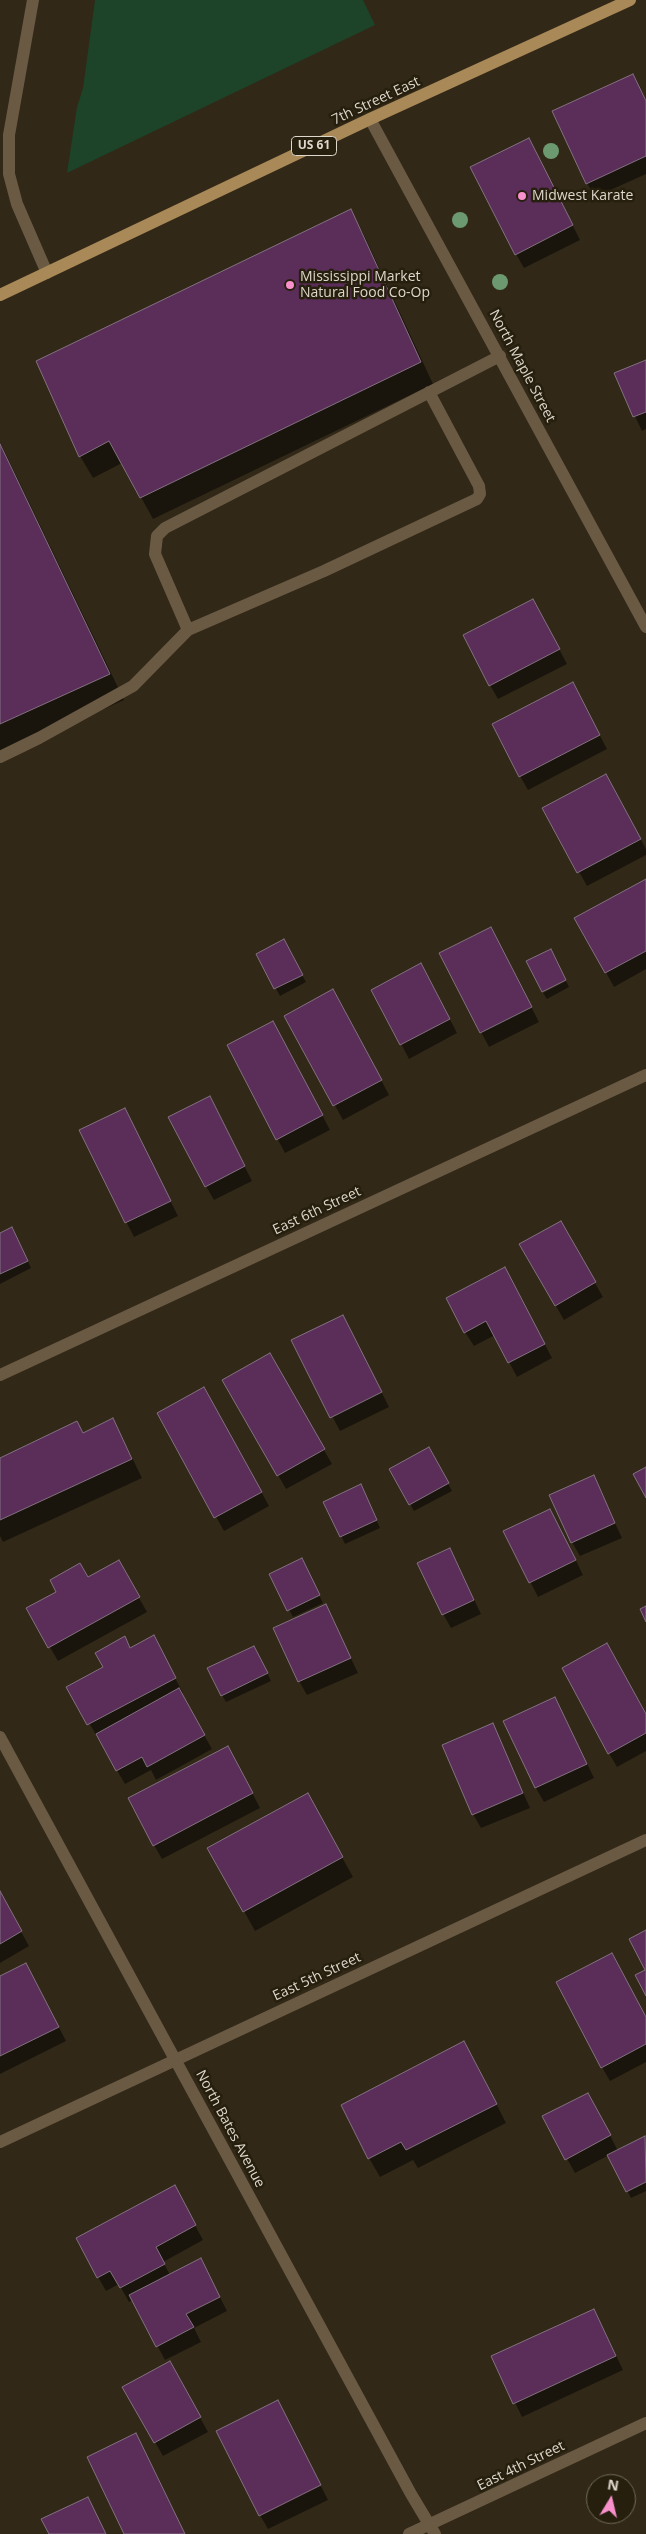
<!DOCTYPE html>
<html>
<head>
<meta charset="utf-8">
<style>
  body { margin:0 }
  #map { position:relative; width:646px; height:2534px; overflow:hidden; background:#312817; font-family:"Open Sans",sans-serif }
  canvas { display:block }
  .north { position:absolute; left:586px; top:2474px; width:50px; height:50px; box-sizing:border-box; background:#271f0e; border:1px solid #70695a; border-radius:50%; rotate:9deg; font-size:14px; font-weight:700; line-height:20px; text-align:center; color:#ddd7cc }
  .north::after { content:''; display:block; margin:auto; width:18px; height:22px; background:#f890cb; clip-path:polygon(50% 0,100% 100%,50% 72%,0 100%) }
</style>
</head>
<body>
<div id="map">
<canvas width="646" height="2534"></canvas>
<div class="north">N</div>
</div>
<script>
const ctx = document.querySelector('canvas').getContext('2d');
ctx.lineJoin = 'round';
function fill(path, color) { ctx.fillStyle = color; ctx.fill(path, 'evenodd'); }
const poly = rows => new Path2D(rows.map(r => 'M' + r).join(''));
function strokePath(path, color, width, dash) { ctx.strokeStyle = color; ctx.lineWidth = width; ctx.lineCap = dash ? 'butt' : 'round'; ctx.setLineDash(dash || []); ctx.stroke(path); }
function label(font, color, halo, rows, align = 'center') {
  ctx.font = font + ' "Open Sans",sans-serif'; ctx.lineWidth = 5; ctx.setLineDash([]); ctx.textBaseline = 'middle'; ctx.strokeStyle = halo; ctx.fillStyle = color; for (const [text, x, y, turn = 0] of rows) {
    ctx.save(); ctx.translate(x, y); ctx.rotate((+turn || 0) * Math.PI / 180); ctx.textAlign = isNaN(turn) ? turn : align; if (halo) ctx.strokeText(text, 0, 0); ctx.fillText(text, 0, 0); ctx.restore();
  }
}
fill(poly([
  [95,0,363,0,375,25,67,173,77,107,83,88]
]), '#1d4329');
fill(poly([
  [633,76,646,100,646,174,595,197,587,183],
  [537,154,580,240,524,268,516,254],
  [350,211,363,233,433,384,153,519,122,463,93,478,80,456],
  [646,361,646,429,642,431,615,374],
  [0,442,124,700,1,755,0,753],
  [541,615,567,664,498,699,490,685],
  [580,698,607,749,528,790,520,776],
  [614,789,646,849,646,855,587,886,544,808],
  [646,880,646,969,614,987,576,918],
  [283,941,306,982,280,996,257,954],
  [498,943,539,1022,489,1047,440,954],
  [429,979,457,1033,409,1059,373,990],
  [566,981,569,987,547,999,543,993],
  [341,1005,389,1095,343,1120,286,1016],
  [281,1037,330,1130,285,1153,228,1046],
  [217,1112,252,1181,214,1200,206,1186],
  [130,1122,178,1216,134,1237,80,1131],
  [560,1223,603,1297,564,1320,521,1245],
  [0,1235,16,1236,31,1268,0,1284],
  [512,1283,552,1358,517,1377,495,1335,474,1346,465,1332],
  [350,1330,389,1407,340,1431,293,1341],
  [269,1355,332,1464,286,1489,224,1380],
  [212,1402,269,1506,224,1531,159,1413],
  [113,1419,142,1478,3,1542,0,1536,0,1459,83,1434],
  [429,1449,452,1491,414,1511,391,1469],
  [593,1477,622,1538,580,1556,572,1542],
  [364,1492,380,1528,345,1544,325,1502],
  [558,1524,583,1575,538,1597,505,1532],
  [450,1550,481,1614,451,1628,443,1614],
  [118,1561,147,1612,58,1661,28,1609],
  [305,1567,323,1603,293,1617,271,1575],
  [325,1605,358,1673,307,1695,299,1681],
  [130,1649,161,1651,183,1693,181,1694,212,1749,156,1780,151,1770,125,1784,68,1687,104,1668],
  [258,1654,271,1681,226,1702,222,1695],
  [555,1698,594,1778,544,1802,536,1788],
  [646,1716,646,1751,617,1767,609,1753],
  [493,1725,530,1808,481,1828,473,1814],
  [236,1762,260,1808,162,1859,154,1845],
  [318,1814,353,1877,255,1931,209,1848],
  [0,1894,29,1946,0,1963],
  [0,1977,34,1979,66,2041,0,2074],
  [646,2018,646,2062,610,2081,602,2067],
  [475,2062,506,2123,418,2168,413,2160,380,2177,369,2158],
  [596,2108,618,2151,644,2138,646,2191,631,2198,609,2155,575,2173,544,2117],
  [182,2201,203,2240,163,2262,170,2275,208,2274,227,2311,194,2328,201,2342,165,2360,133,2300,129,2302,119,2284,106,2291,98,2277],
  [601,2324,623,2370,522,2417,493,2357],
  [169,2362,208,2432,163,2456,124,2387],
  [278,2401,328,2500,268,2529,260,2515]
]), '#0007');
const building = poly([
  [633,74,646,101,646,156,586,184,552,111,633,74],
  [529,138,573,225,515,255,470,167,529,138],
  [351,209,421,362,140,498,109,441,79,457,36,361,351,209],
  [646,360,646,412,633,417,614,373,646,360],
  [0,444,110,674,0,724,0,444],
  [533,599,560,649,489,686,463,635,533,599],
  [573,682,600,735,519,777,492,724,573,682],
  [606,774,641,839,577,873,542,808,606,774],
  [646,879,646,951,605,973,574,918,646,879],
  [491,927,532,1007,480,1033,439,953,491,927],
  [284,939,303,975,274,989,256,954,284,939],
  [551,949,566,980,542,992,526,961,551,949],
  [421,963,450,1019,400,1045,371,990,421,963],
  [333,989,382,1080,333,1106,284,1016,333,989],
  [273,1021,323,1115,276,1140,227,1045,273,1021],
  [210,1096,245,1166,205,1187,168,1117,210,1096],
  [125,1108,171,1201,125,1223,79,1130,125,1108],
  [561,1221,596,1282,555,1306,519,1244,561,1221],
  [12,1227,28,1261,0,1274,0,1233,12,1227],
  [505,1267,545,1344,508,1363,486,1321,464,1333,446,1298,505,1267],
  [343,1315,382,1392,330,1418,291,1340,343,1315],
  [270,1353,325,1449,277,1476,222,1380,270,1353],
  [204,1387,262,1492,214,1518,157,1413,204,1387],
  [113,1418,132,1459,0,1520,0,1458,77,1421,83,1433,113,1418],
  [429,1447,449,1483,409,1505,389,1469,429,1447],
  [646,1467,646,1498,633,1474,646,1467],
  [594,1475,615,1523,571,1543,549,1495,594,1475],
  [361,1484,377,1520,340,1537,323,1502,361,1484],
  [550,1509,576,1560,529,1583,503,1531,550,1509],
  [450,1548,474,1600,442,1615,417,1563,450,1548],
  [302,1558,320,1595,287,1611,269,1574,302,1558],
  [119,1560,140,1597,48,1648,26,1608,56,1592,50,1580,80,1563,88,1577,119,1560],
  [326,1604,351,1658,298,1682,273,1628,326,1604],
  [646,1606,646,1622,640,1609,646,1606],
  [154,1635,176,1678,87,1725,66,1687,103,1667,95,1653,125,1636,130,1648,154,1635],
  [607,1643,646,1714,646,1733,608,1754,562,1668,607,1643],
  [254,1646,268,1673,221,1696,207,1668,254,1646],
  [179,1688,205,1735,147,1767,142,1757,116,1771,96,1734,179,1688],
  [555,1697,587,1764,535,1788,503,1721,555,1697],
  [493,1723,523,1793,472,1815,442,1745,493,1723],
  [228,1746,253,1793,153,1846,128,1798,228,1746],
  [308,1793,343,1857,243,1912,207,1848,308,1793],
  [0,1891,22,1931,0,1944,0,1891],
  [646,1930,646,1996,635,1975,645,1970,629,1939,646,1930],
  [612,1953,646,2017,646,2044,601,2068,556,1982,612,1953],
  [26,1963,59,2027,0,2056,0,1976,26,1963],
  [464,2041,497,2104,406,2150,401,2142,368,2159,341,2105,464,2041],
  [588,2093,611,2135,565,2160,542,2116,588,2093],
  [645,2136,646,2182,626,2192,607,2155,645,2136],
  [175,2185,196,2225,156,2247,165,2264,120,2288,110,2271,97,2278,76,2238,175,2185],
  [201,2258,220,2297,186,2314,194,2327,156,2347,129,2295,201,2258],
  [594,2309,616,2356,513,2404,491,2356,594,2309],
  [170,2361,201,2417,154,2443,122,2387,170,2361],
  [278,2400,321,2485,259,2516,216,2431,278,2400],
  [136,2433,185,2534,124,2534,87,2457,136,2433],
  [88,2497,106,2534,49,2534,41,2519,88,2497]
]);
fill(building, '#5b2e5a');
strokePath(building, '#827180', 1);
strokePath(poly([
  [33,0,9,135,9,174,17,204,47,273],
  [370,119,646,627],
  [429,392,479,486,480,494,477,499,324,571,188,630,155,554,157,536,165,528,500,356],
  [0,757,39,738,133,686,188,630],
  [0,1375,646,1075],
  [0,1737,411,2494,435,2534],
  [0,2142,646,1840],
  [409,2534,646,2423]
]), '#6a5a43', 12);
strokePath(poly([
  [0,295,370,119,630,0]
]), '#aa8958', 12);
ctx.fillStyle = '#6c996f';
for (const [x, y] of [
  [551,151],
  [460,220],
  [500,282]
]) { ctx.beginPath(); ctx.arc(x, y, 8, 0, 2 * Math.PI); ctx.fill(); }
for (const [x, y, r, color] of [
  [522,196,5,"#f890cb"],
  [290,285,5,"#f890cb"]
]) { const dot = new Path2D(); dot.arc(x, y, r, 0, 2 * Math.PI); ctx.fillStyle = color; ctx.fill(dot); strokePath(dot, '#271f0e', 2); }
for (const [x, y, w] of [
  [314,146,45]
]) { const box = new Path2D(); box.roundRect(x - w / 2, y - 9.5, w, 19, 4); ctx.fillStyle = '#271f0e'; ctx.fill(box); strokePath(box, '#ddd7cc', 1); }
label('bold 12px', '#ddd7cc', null, [
  ["US 61",314,146]
]);
label('14px', '#ddd7cc', '#271f0e', [
  ["7th Street East",376,101,-25],
  ["North Maple Street",522,366,62],
  ["East 6th Street",317,1211,-25],
  ["East 5th Street",317,1977,-25],
  ["North Bates Avenue",230,2129,62],
  ["East 4th Street",521,2466,-26]
]);
label('14px', '#ddd7cc', '#271f0e', [
  ["Midwest Karate",532,196],
  ["Mississippi Market",300,277],
  ["Natural Food Co-Op",300,293]
], 'left');
</script>
</body>
</html>
